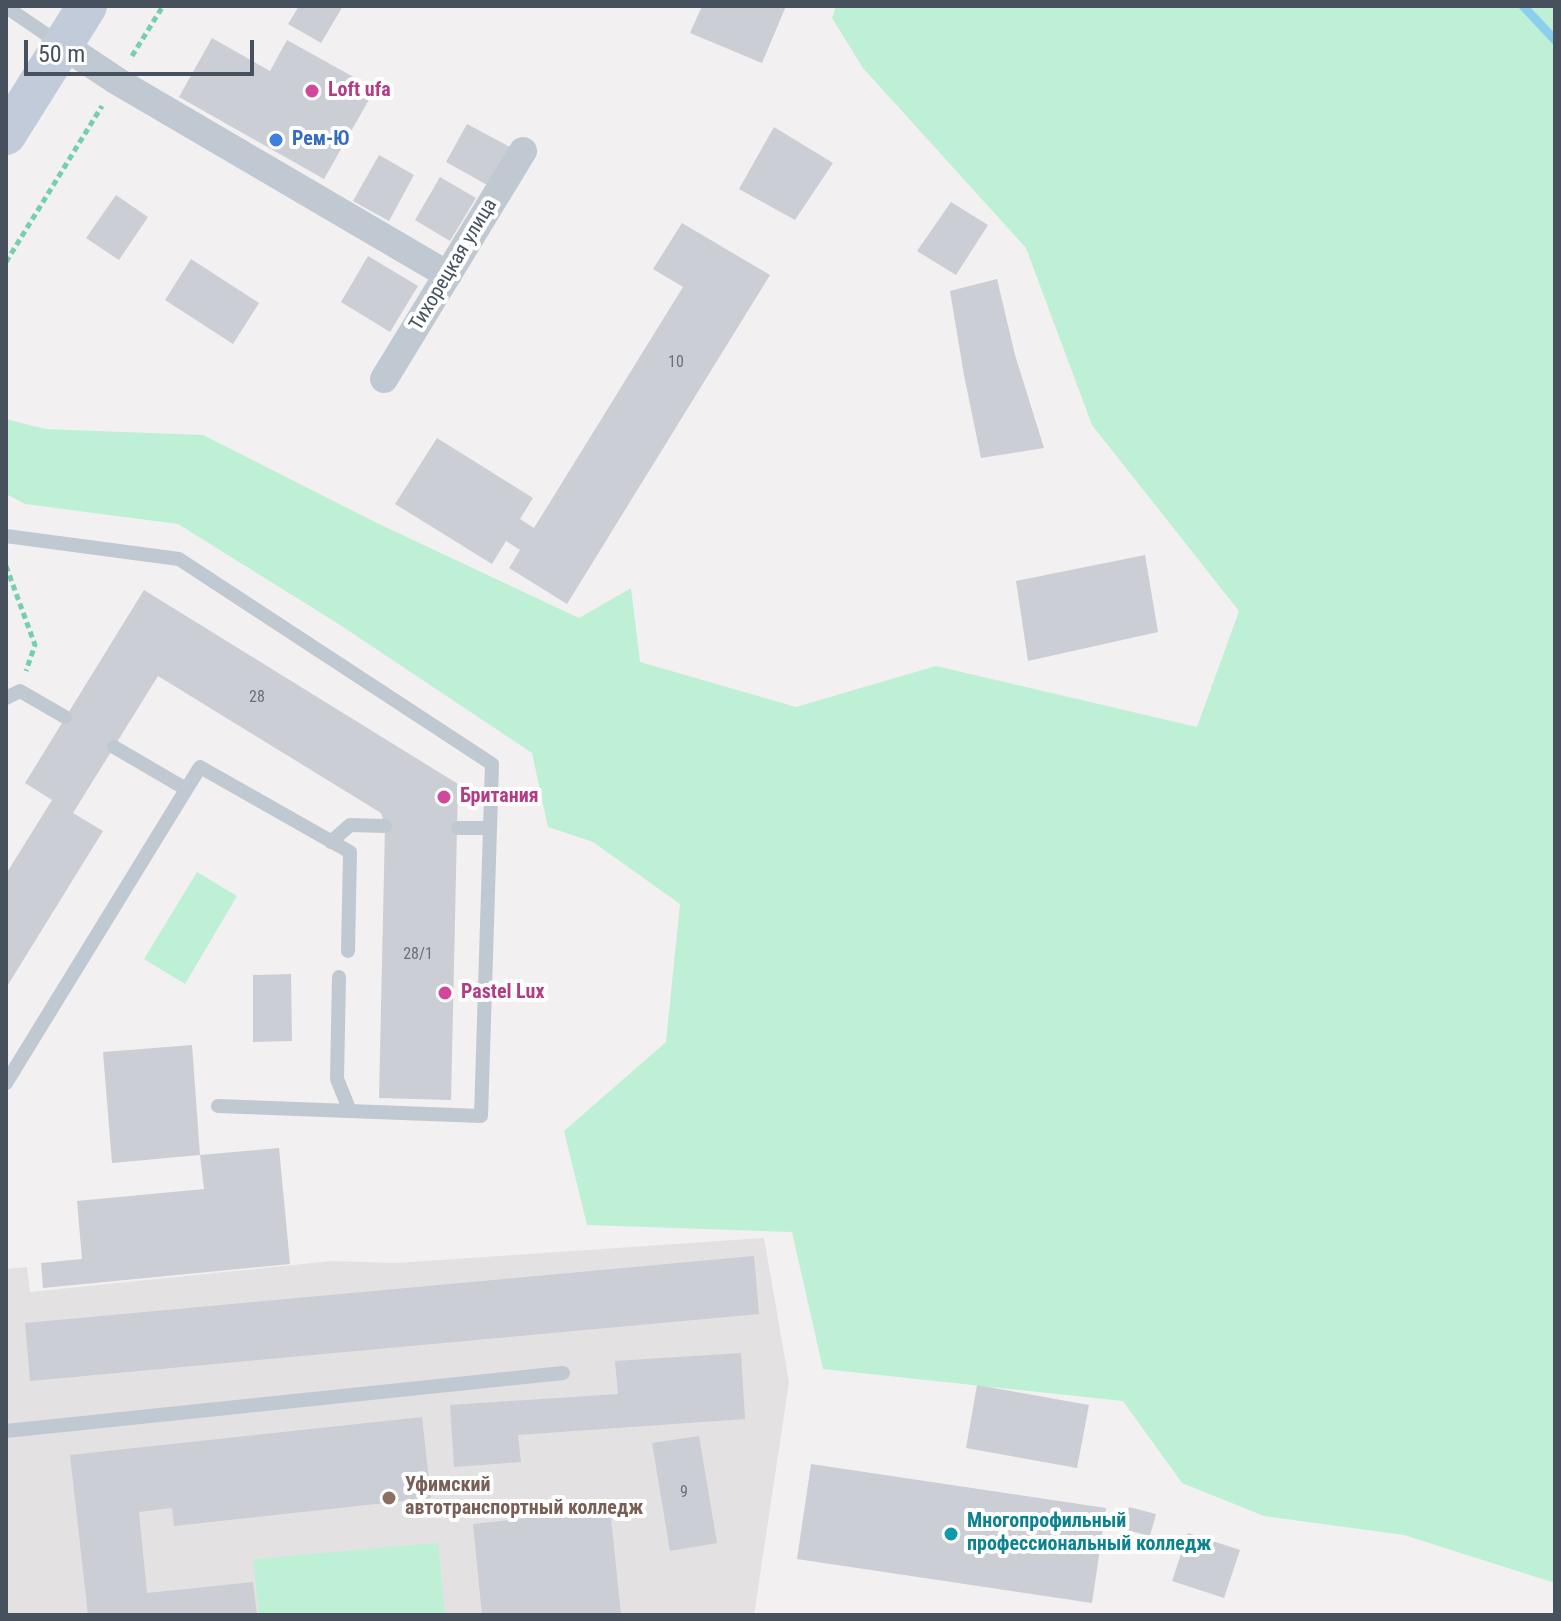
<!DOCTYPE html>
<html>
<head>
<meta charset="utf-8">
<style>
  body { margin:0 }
  #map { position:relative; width:1561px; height:1621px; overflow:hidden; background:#f2f0f0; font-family:"Roboto Condensed",sans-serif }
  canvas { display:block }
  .frame { position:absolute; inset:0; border:8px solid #47515e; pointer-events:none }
  .scale { position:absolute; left:24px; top:40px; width:230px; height:36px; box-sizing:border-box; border:4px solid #47515e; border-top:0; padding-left:10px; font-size:24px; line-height:28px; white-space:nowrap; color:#47515e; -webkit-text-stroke:6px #fff; paint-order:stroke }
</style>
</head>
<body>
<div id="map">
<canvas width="1561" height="1621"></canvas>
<div class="frame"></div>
<div class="scale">50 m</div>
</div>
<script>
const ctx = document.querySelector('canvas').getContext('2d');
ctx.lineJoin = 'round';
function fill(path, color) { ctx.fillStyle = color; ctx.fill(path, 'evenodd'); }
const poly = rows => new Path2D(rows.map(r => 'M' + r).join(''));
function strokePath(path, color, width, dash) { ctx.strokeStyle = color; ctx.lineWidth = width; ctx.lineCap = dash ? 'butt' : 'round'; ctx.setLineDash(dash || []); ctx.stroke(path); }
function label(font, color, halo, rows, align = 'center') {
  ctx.font = font + ' "Roboto Condensed",sans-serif'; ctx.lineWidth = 8; ctx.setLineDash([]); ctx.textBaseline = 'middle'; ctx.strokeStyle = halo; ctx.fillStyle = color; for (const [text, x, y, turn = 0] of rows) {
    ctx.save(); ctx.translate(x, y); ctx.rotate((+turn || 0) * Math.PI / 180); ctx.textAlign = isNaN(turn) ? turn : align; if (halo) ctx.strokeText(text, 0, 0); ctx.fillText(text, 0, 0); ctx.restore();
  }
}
fill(poly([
  [764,1238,789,1382,754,1615,6,1615,6,1269,27,1267,30,1292,332,1261,396,1263]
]), '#e3e1e2');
fill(poly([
  [836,6,1555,6,1555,1583,1404,1535,1264,1516,1182,1483,1123,1401,823,1369,792,1232,587,1225,564,1131,666,1042,680,904,593,842,548,827,532,753,337,623,178,524,25,504,6,494,6,419,45,429,203,435,379,524,579,618,631,588,640,662,796,707,936,666,1197,727,1239,611,1092,425,1026,248,863,68,832,18],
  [197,872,237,896,185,984,144,959],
  [438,1543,445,1615,259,1615,253,1559]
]), '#bef0d6');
strokePath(poly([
  [1523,6,1555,40]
]), '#8bcfee', 9);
fill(poly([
  [299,6,343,6,321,43,288,24],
  [702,6,786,6,762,63,690,33],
  [212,38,270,71,287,40,375,89,324,179,179,97],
  [467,124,510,147,489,186,446,162],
  [774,127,833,163,795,220,739,189],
  [379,155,414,175,389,221,353,201],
  [440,177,476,198,450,241,415,220],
  [116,195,148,217,119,260,86,238],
  [951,202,988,225,956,275,917,251],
  [682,223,770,275,567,604,509,568,520,550,506,541,492,564,395,504,437,438,533,498,520,519,534,528,683,287,653,269],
  [368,256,418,286,390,332,341,302],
  [191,259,259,303,233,344,165,300],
  [997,279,1015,355,1044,448,981,458,964,375,950,291],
  [1145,555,1158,632,1028,661,1016,581],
  [144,590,458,784,451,1100,379,1098,385,826,381,813,158,676,73,813,103,831,6,988,6,874,52,800,25,783],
  [291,974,292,1041,253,1042,253,975],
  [192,1045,200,1155,112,1163,103,1052],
  [279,1148,290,1264,43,1288,41,1263,82,1259,77,1201,204,1189,200,1155],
  [754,1256,759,1314,30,1381,25,1323],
  [741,1353,745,1419,518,1435,521,1462,454,1467,450,1405,618,1394,615,1361],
  [977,1385,1089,1405,1077,1468,966,1448],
  [422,1417,431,1498,174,1526,172,1508,139,1512,147,1593,253,1582,257,1615,88,1615,70,1455],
  [699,1436,717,1543,670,1551,652,1443],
  [811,1464,1106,1508,1092,1603,797,1559],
  [1129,1507,1156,1514,1150,1536,1123,1529],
  [610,1509,621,1615,482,1615,473,1524],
  [1188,1533,1240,1550,1224,1598,1172,1581]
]), '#ccced5');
strokePath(poly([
  [132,56,163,6],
  [6,262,102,106],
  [6,566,35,645,26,671]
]), '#75cfac', 5, [6, 4]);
strokePath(poly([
  [6,7,59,43],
  [6,536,179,559,492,764,481,1116,218,1106],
  [6,698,20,691,65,717],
  [114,747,186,789],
  [458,828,490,828],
  [331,842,350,825,385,826],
  [339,977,337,1079,350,1111],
  [6,1083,200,767,350,852,348,951],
  [6,1431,563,1373]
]), '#c0c9d2', 14);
strokePath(poly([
  [63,45,117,81,448,275],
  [384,379,523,151]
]), '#c0c9d2', 28);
strokePath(poly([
  [6,135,87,6]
]), '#c2cbd9', 40);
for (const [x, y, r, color] of [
  [312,91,8,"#d1479c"],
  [276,140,8,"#3f7fe0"],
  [444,797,8,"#d1479c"],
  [445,993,8,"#d1479c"],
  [389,1498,8,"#8d6e63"],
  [951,1534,8,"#0f9aa8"]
]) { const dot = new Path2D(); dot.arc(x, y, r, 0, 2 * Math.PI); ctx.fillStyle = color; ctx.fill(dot); strokePath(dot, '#fff', 3); }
label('16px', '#68707c', null, [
  ["10",676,363],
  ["28",257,698],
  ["28/1",418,955],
  ["9",684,1493]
]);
label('bold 20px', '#b23c85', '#fff', [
  ["Loft ufa",328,91],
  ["Британия",460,797],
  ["Pastel Lux",461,993]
], 'left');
label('bold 20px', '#366cbe', '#fff', [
  ["Рем-Ю",292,140]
], 'left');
label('20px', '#47515e', '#fff', [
  ["Тихорецкая улица",454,265,-59]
]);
label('bold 20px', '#785e54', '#fff', [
  ["Уфимский",405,1486],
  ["автотранспортный колледж",405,1509]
], 'left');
label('bold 20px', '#0d838f', '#fff', [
  ["Многопрофильный",967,1522],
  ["профессиональный колледж",967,1545]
], 'left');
</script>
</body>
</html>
